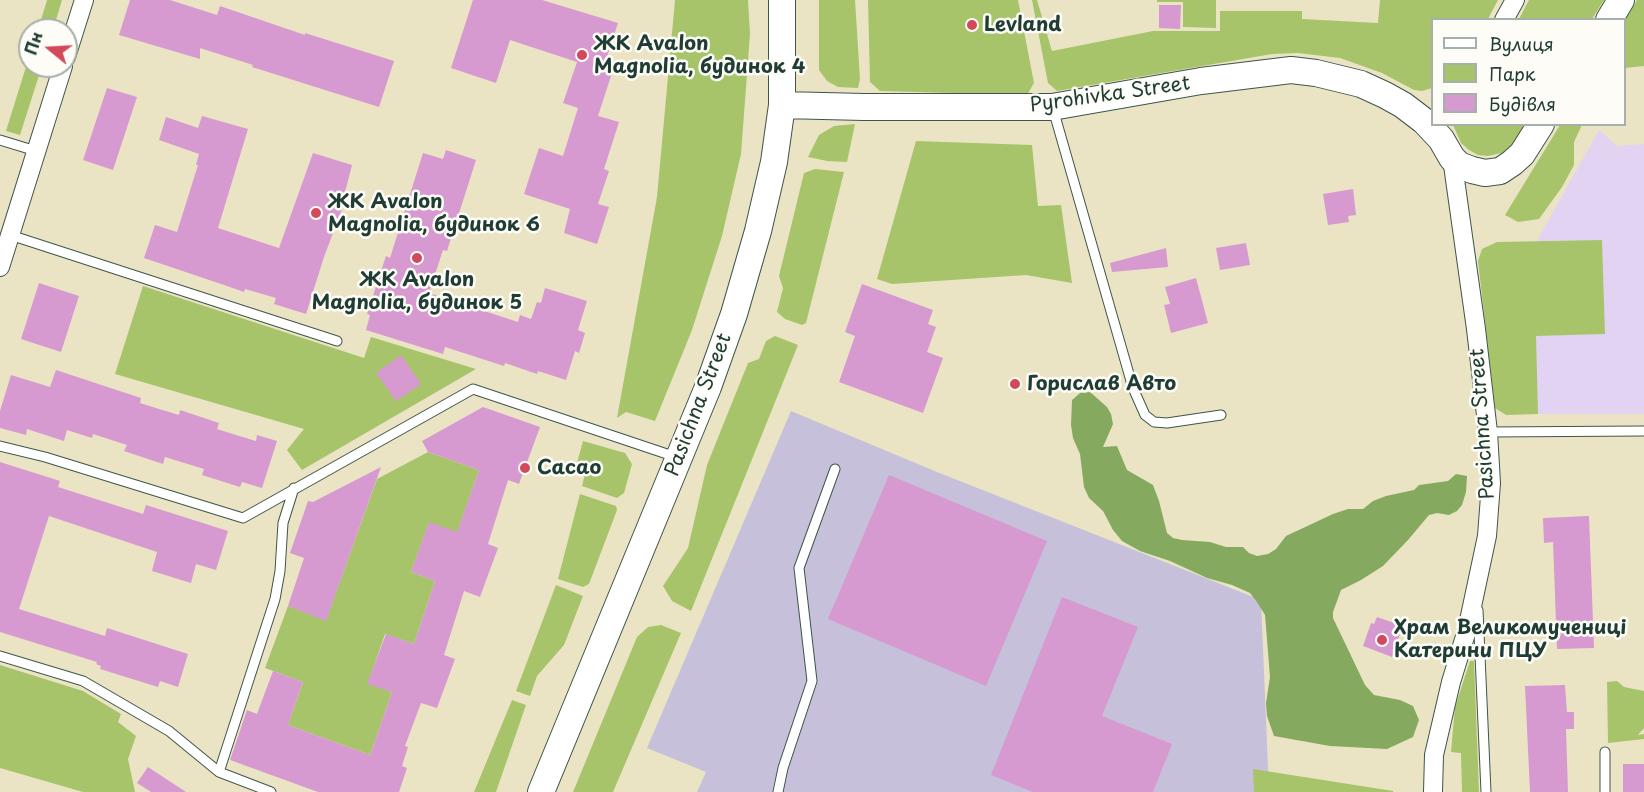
<!DOCTYPE html>
<html>
<head>
<meta charset="utf-8">
<style>
  body { margin:0 }
  #map { position:relative; width:1644px; height:792px; overflow:hidden; background:#eae4c4; font-family:"Playpen Sans",sans-serif }
  canvas { display:block }
  .legend { position:absolute; left:1431px; top:18px; width:195px; height:108px; box-sizing:border-box; background:#fdfcf7; border:2px solid #a4b0a9; margin:0; padding:8px 10px; list-style:none; font-size:18px; color:#1f3d34 }
  .legend li { display:flex; align-items:center; gap:12px; height:30px }
  .legend b { width:30px; border:2px solid #a4b0a9 }
  .north { position:absolute; left:18px; top:18px; width:60px; height:60px; box-sizing:border-box; background:#fdfcf7; border:2px solid #a4b0a9; border-radius:50%; rotate:288deg; font-size:16px; font-weight:700; line-height:24px; text-align:center; color:#1f3d34 }
  .north::after { content:''; display:block; margin:auto; width:21px; height:27px; background:#d1495b; clip-path:polygon(50% 0,100% 100%,50% 72%,0 100%) }
</style>
</head>
<body>
<div id="map">
<canvas width="1644" height="792"></canvas>
<ul class="legend">
<li><b style="height:8px;background:#fff"></b>Вулиця</li>
<li><b style="height:16px;background:#a7c46b"></b>Парк</li>
<li><b style="height:16px;background:#d69ad0"></b>Будівля</li>
</ul>
<div class="north">Пн</div>
</div>
<script>
const ctx = document.querySelector('canvas').getContext('2d');
ctx.lineJoin = 'round';
function fill(path, color) { ctx.fillStyle = color; ctx.fill(path, 'evenodd'); }
const poly = rows => new Path2D(rows.map(r => 'M' + r).join(''));
function strokePath(path, color, width, dash) { ctx.strokeStyle = color; ctx.lineWidth = width; ctx.lineCap = dash ? 'butt' : 'round'; ctx.setLineDash(dash || []); ctx.stroke(path); }
function label(font, color, halo, rows, align = 'center') {
  ctx.font = font + ' "Playpen Sans",sans-serif'; ctx.lineWidth = 5; ctx.setLineDash([]); ctx.textBaseline = 'middle'; ctx.strokeStyle = halo; ctx.fillStyle = color; for (const [text, x, y, turn = 0] of rows) {
    ctx.save(); ctx.translate(x, y); ctx.rotate((+turn || 0) * Math.PI / 180); ctx.textAlign = isNaN(turn) ? turn : align; if (halo) ctx.strokeText(text, 0, 0); ctx.fillText(text, 0, 0); ctx.restore();
  }
}
fill(poly([
  [1599,130,1617,146,1644,144,1644,414,1527,414,1530,253]
]), '#e3d3f2');
fill(poly([
  [791,411,937,472,1261,600,1269,792,697,792,706,772,647,748]
]), '#c6c0da');
fill(poly([
  [47,0,62,0,53,30,38,30],
  [675,0,748,0,750,34,741,154,722,236,692,330,655,421,626,412,617,418,657,197],
  [819,0,855,0,860,79,858,88,838,87,827,81,819,70],
  [868,0,1018,0,1034,83,1027,95,880,91,870,82],
  [1032,0,1037,0,1052,51,1153,31,1220,31,1220,11,1302,11,1302,19,1378,23,1380,0,1498,0,1488,19,1432,20,1432,88,1422,91,1414,90,1382,73,1340,58,1298,53,1272,54,1057,91,1048,83],
  [1157,0,1216,0,1216,28,1183,27,1183,2,1157,2],
  [1529,0,1604,0,1592,19,1519,19],
  [1637,0,1644,0,1644,66,1625,68,1625,20],
  [30,54,30,66,42,66,20,135,6,131],
  [855,124,847,162,827,161,808,157,819,135,834,126],
  [1453,125,1527,125,1510,151,1488,156,1478,155,1469,150,1461,143],
  [1560,125,1582,125,1574,142,1574,165,1562,187,1539,219,1518,222,1505,215],
  [916,141,1032,145,1038,206,1061,205,1072,283,1026,275,892,284,877,279],
  [815,169,844,172,806,323,802,325,785,319,777,312,783,288,779,276,804,173],
  [1602,240,1605,334,1536,336,1538,414,1506,415,1495,408,1478,261,1482,249,1497,242],
  [143,286,364,358,371,337,476,369,302,470,287,450,304,429,115,374],
  [775,336,798,345,691,611,672,601,663,586,688,548,707,465,748,363,759,359,766,341],
  [583,441,625,453,632,464,624,493,617,498,582,486,587,466,577,463],
  [428,452,479,470,457,533,429,523,411,572,435,581,414,644,385,634,368,683,392,692,370,755,288,725,303,682,265,668,288,606,326,620,377,479],
  [580,494,616,506,617,510,589,584,583,587,558,579],
  [556,585,583,596,564,645,537,676,530,696,516,691],
  [661,625,681,633,613,792,573,792,637,637,648,627],
  [1470,661,1474,661,1479,792,1462,792,1461,753,1451,752,1455,707],
  [0,665,83,691,121,714,118,722,136,736,128,759,135,792,83,792,0,768],
  [1617,681,1624,687,1644,691,1644,728,1638,735,1644,734,1644,739,1608,743,1607,682],
  [512,700,526,705,496,792,474,792],
  [1253,769,1393,791,1393,792,1254,792]
]), '#a7c46b');
fill(poly([
  [1090,392,1107,407,1111,414,1113,424,1103,447,1117,446,1127,470,1153,485,1159,501,1167,533,1173,538,1182,540,1210,542,1226,547,1243,547,1249,553,1257,556,1268,554,1276,549,1286,536,1333,514,1348,509,1363,509,1373,501,1386,496,1414,490,1419,485,1448,481,1456,474,1467,476,1466,492,1462,505,1457,511,1449,515,1437,513,1429,515,1408,540,1383,566,1361,580,1341,590,1333,612,1333,618,1365,685,1374,695,1400,700,1413,706,1419,720,1413,737,1387,749,1330,746,1274,736,1267,716,1266,703,1270,677,1265,615,1257,602,1250,593,1232,585,1207,578,1170,561,1140,551,1122,541,1113,530,1103,511,1089,498,1084,487,1080,454,1073,438,1071,425,1072,400,1080,393]
]), '#85aa5f');
fill(poly([
  [130,0,170,0,217,15,220,6,305,35,305,33,394,61,379,107,252,67,253,65,200,48,200,59,119,35],
  [473,0,542,0,618,23,604,66,613,70,598,116,619,122,604,169,609,171,598,204,609,207,597,244,564,233,570,209,524,194,539,148,563,156,578,108,563,103,577,62,510,40,496,83,451,68],
  [1159,5,1181,5,1180,29,1159,28],
  [107,88,137,97,113,170,83,160],
  [202,116,248,129,218,228,279,248,313,153,352,165,343,200,345,201,324,257,306,314,274,304,276,298,245,289,244,292,224,285,144,258,155,225,177,232,198,165,196,165,199,154,159,140,166,117,198,128],
  [446,150,476,160,447,251,443,250,429,293,518,322,520,315,531,319,537,302,541,303,545,288,587,301,578,330,585,333,579,353,575,351,566,380,538,371,537,374,505,363,504,366,445,347,443,354,366,330,370,315,367,314,386,256,390,258,423,153,443,159],
  [1353,189,1356,215,1348,216,1349,222,1328,225,1323,194],
  [1246,243,1250,265,1220,270,1216,248],
  [1166,248,1168,267,1112,272,1110,263],
  [1196,278,1208,323,1171,333,1164,305,1170,304,1165,287],
  [39,283,79,296,61,352,21,339],
  [862,284,933,310,928,324,936,327,927,352,943,358,923,413,839,382,855,336,845,332],
  [401,355,421,384,396,401,376,373],
  [56,370,141,398,140,403,159,409,179,415,180,410,219,423,217,429,236,435,256,441,257,435,277,441,262,488,242,482,240,487,202,475,204,469,165,457,163,464,124,451,127,445,93,434,92,438,67,430,64,441,27,429,26,435,0,428,0,411,11,375,50,387],
  [483,407,540,427,519,484,508,480,488,544,498,548,480,597,464,591,444,655,455,659,437,708,421,703,405,746,408,747,402,766,407,768,399,792,318,792,230,760,247,710,257,714,273,671,303,682,288,725,370,755,392,692,367,684,386,634,414,644,435,581,411,572,429,522,457,532,479,470,428,452,422,441],
  [0,462,60,481,58,487,143,514,146,505,228,531,216,570,196,564,191,583,152,571,157,552,49,516,19,609,105,636,107,628,188,654,178,687,160,681,158,687,100,669,101,666,96,664,97,662,0,632],
  [381,467,326,621,288,606,304,558,290,553,308,501,313,502],
  [889,475,1047,541,986,686,828,619],
  [1589,516,1594,648,1557,649,1553,542,1544,543,1543,518],
  [1062,597,1138,627,1102,716,1172,744,1153,792,1033,792,991,775],
  [1377,617,1400,625,1398,633,1400,634,1392,657,1363,646,1371,623,1374,624],
  [1565,685,1567,712,1574,712,1574,729,1566,729,1568,792,1530,792,1525,686],
  [1623,764,1644,764,1644,792,1623,792],
  [148,767,186,792,151,792,137,783]
]), '#d69ad0');
const lane = poly([
  [1053,109,1133,388,1145,415,1154,422,1167,423,1221,415],
  [0,140,36,151],
  [10,235,337,341],
  [1488,432,1644,431],
  [0,446,45,457,243,518,473,389,676,457],
  [1478,610,1486,792],
  [0,656,83,681,169,731,219,772,271,792],
  [1605,752,1605,792],
  [219,772,275,599,280,571,283,523,294,488],
  [778,792,783,768,812,681,799,568,835,469]
]);
const street = poly([
  [1504,20,1515,0],
  [66,57,84,0],
  [0,267,63,66],
  [1433,792,1434,755,1451,682,1467,630,1487,536,1491,483,1488,432,1476,329,1452,158]
]);
const secondary = poly([
  [1609,20,1621,0],
  [782,105,864,107,1052,107,1201,81,1291,70,1316,73,1361,84,1385,95,1403,105,1424,121,1441,139,1452,158,1459,165,1472,170,1485,173,1500,171,1512,163,1522,154,1541,124],
  [541,792,708,387,734,314,758,231,774,162,782,105,782,0]
]);
strokePath(lane, '#3d564a', 11);
strokePath(street, '#3d564a', 20);
strokePath(secondary, '#3d564a', 28);
strokePath(lane, '#fff', 9);
strokePath(street, '#fff', 18);
strokePath(secondary, '#fff', 26);
for (const [x, y, r, color] of [
  [972,25,6,"#d1495b"],
  [582,55,6,"#d1495b"],
  [316,213,6,"#d1495b"],
  [417,258,6,"#d1495b"],
  [1015,384,6,"#d1495b"],
  [525,468,6,"#d1495b"],
  [1382,640,6,"#d1495b"]
]) { const dot = new Path2D(); dot.arc(x, y, r, 0, 2 * Math.PI); ctx.fillStyle = color; ctx.fill(dot); strokePath(dot, '#fdfcf7', 2); }
label('bold 20px', '#1f3d34', '#fdfcf7', [
  ["Levland",984,25],
  ["ЖК Avalon",594,44],
  ["Magnolia, будинок 4",594,67],
  ["ЖК Avalon",328,202],
  ["Magnolia, будинок 6",328,225],
  ["ЖК Avalon",417,280,"center"],
  ["Magnolia, будинок 5",417,303,"center"],
  ["Горислав Авто",1027,384],
  ["Cacao",537,468],
  ["Храм Великомучениці",1394,628],
  ["Катерини ПЦУ",1394,651]
], 'left');
label('20px', '#1f3d34', '#fdfcf7', [
  ["Pyrohivka Street",1110,95,-8],
  ["Pasichna Street",699,405,-69],
  ["Pasichna Street",1483,424,-94]
]);
</script>
</body>
</html>
